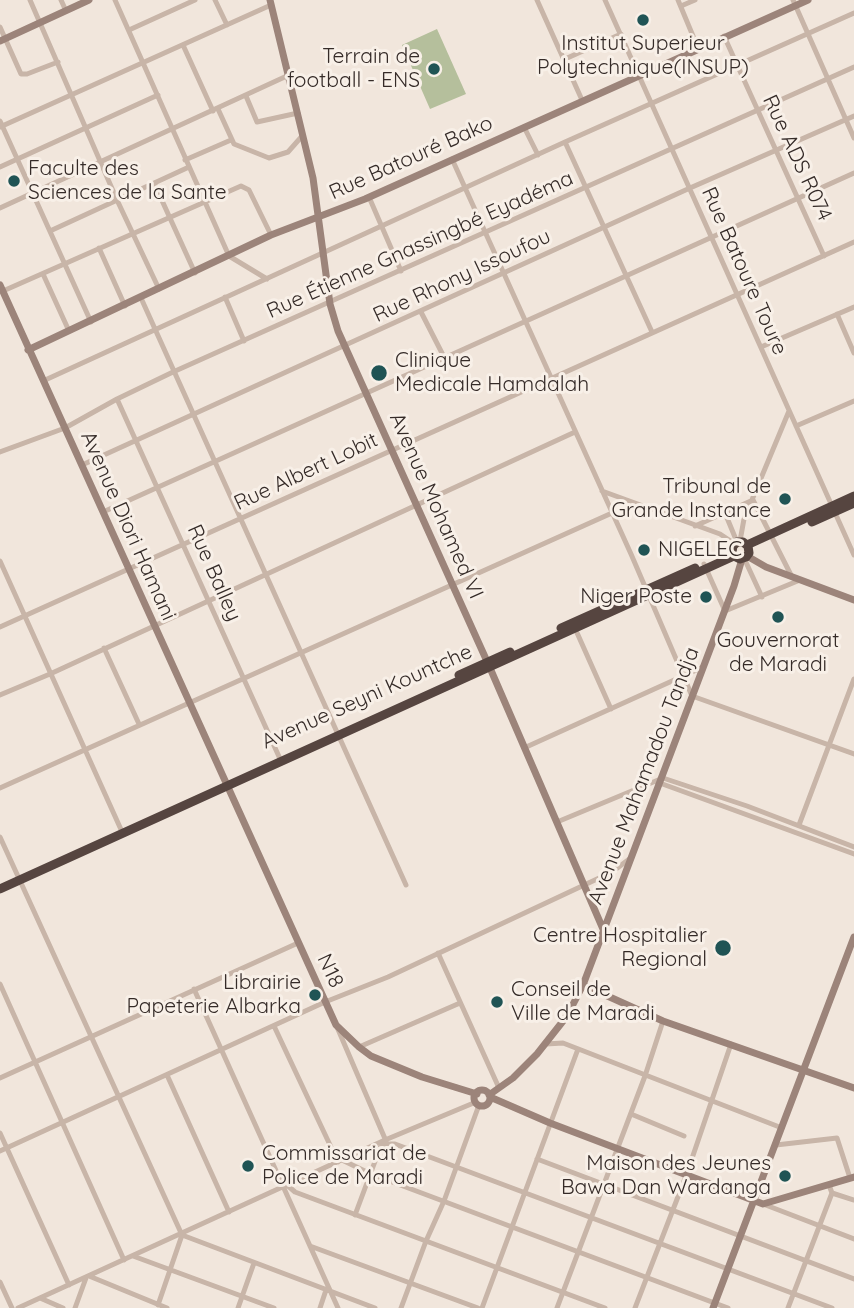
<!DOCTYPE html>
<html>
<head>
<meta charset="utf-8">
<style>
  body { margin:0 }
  canvas { display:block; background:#f1e6dc }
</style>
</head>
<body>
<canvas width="854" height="1308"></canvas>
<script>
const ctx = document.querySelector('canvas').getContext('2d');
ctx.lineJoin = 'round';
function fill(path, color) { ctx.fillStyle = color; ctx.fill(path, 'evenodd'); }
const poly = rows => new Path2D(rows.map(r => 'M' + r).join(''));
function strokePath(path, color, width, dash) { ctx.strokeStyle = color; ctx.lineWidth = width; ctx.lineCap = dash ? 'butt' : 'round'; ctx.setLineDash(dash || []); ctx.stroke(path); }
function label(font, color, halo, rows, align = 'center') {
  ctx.font = font + ' Quicksand,sans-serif'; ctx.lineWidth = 6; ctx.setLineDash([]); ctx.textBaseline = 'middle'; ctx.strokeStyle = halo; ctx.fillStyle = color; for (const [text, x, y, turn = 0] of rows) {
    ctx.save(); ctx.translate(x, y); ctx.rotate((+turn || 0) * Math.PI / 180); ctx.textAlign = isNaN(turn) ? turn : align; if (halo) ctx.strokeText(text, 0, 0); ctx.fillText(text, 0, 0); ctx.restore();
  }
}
fill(poly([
  [437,29,466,94,430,109,402,45]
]), '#b5bf9c');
strokePath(poly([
  [30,0,117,200,159,289],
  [61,0,66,11],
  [115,0,229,256,267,279],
  [215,0,227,25],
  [537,0,582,100],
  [605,0,854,555],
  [678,0,698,48],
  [793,0,854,138],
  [681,6,695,0],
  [0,27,21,74,27,74,58,62],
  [129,30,195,0],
  [724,36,824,256],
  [183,45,213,111],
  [565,59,621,34],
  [246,96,257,122,298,113],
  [218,109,234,144,269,158,288,152,303,135],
  [0,121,91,322],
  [0,127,271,5],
  [524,127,538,155],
  [565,142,652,332],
  [452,159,631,554,692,696,854,754],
  [185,160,231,140],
  [0,167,158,95],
  [154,183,195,273],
  [369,197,401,271],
  [0,208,289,75],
  [50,231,189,167],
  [99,248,125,306],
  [43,274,69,331],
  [3,291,241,186,249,190,271,235],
  [225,297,244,341],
  [141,298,406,885],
  [421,312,444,357],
  [837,314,854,353],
  [761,347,854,307],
  [43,381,565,142,854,13],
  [117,399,281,761],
  [796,426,854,401],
  [0,452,65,428,117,399,173,372,854,67],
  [82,465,690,188,854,116],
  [602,491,720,534,735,544],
  [103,512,854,173],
  [725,513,737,542],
  [695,526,753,500,792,577],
  [740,541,744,519,789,411],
  [744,558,762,597],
  [0,561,123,834],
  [704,564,725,611,800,580],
  [574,626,611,709],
  [0,627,854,242],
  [104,648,139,724],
  [0,695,50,674,575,432],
  [524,748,703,667],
  [657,782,854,854],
  [0,788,612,513],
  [557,822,663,778,747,806,854,847],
  [799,825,854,679],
  [0,837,182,1235,375,1308],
  [438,953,499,1088],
  [0,984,124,1260],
  [194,989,338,1308],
  [274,1026,338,1162],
  [337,1027,386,1141],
  [546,1044,563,1043,782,1128],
  [359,1047,460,1003],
  [167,1075,229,1212],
  [0,1078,298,943],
  [631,1114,684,1136],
  [0,1133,69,1285],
  [387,1144,395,1144,832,1308],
  [776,1145,837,1138,850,1178],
  [0,1151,325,1002,388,977,612,872,632,857],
  [537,1159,854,1279],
  [342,1160,371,1174,728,1308],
  [287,1185,295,1192,605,1308],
  [832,1193,854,1200],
  [763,1204,854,1239],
  [355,1215,380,1148,387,1144],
  [310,1246,478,1308],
  [133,1256,274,1308],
  [89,1276,167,1308],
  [0,1282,12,1308],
  [40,1298,63,1308],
  [158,1305,182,1235],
  [18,1308,385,1140,476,1102],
  [75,1308,86,1278],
  [238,1308,254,1263],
  [320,1308,326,1290],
  [401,1308,426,1241,444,1201,479,1105],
  [482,1308,578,1049],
  [557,1308,645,1076,663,1021],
  [635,1308,686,1176,731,1044],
  [788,1308,832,1193,829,1185]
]), '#c8b5a8', 5);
strokePath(poly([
  [270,0,313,178,330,304,338,331,490,668,603,929],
  [0,41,89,0],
  [0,285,336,1025,359,1047,371,1056,422,1077,477,1094],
  [28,350,271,235,365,199,808,0],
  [747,556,766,567,854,600],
  [583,985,663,1021,854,1088],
  '474 1098a8 8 0 1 1 16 0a8 8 0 1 1-16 0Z',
  [489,1095,513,1078,537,1054,567,1016,583,985,734,586,742,559],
  [490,1097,550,1123,763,1204,854,1177],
  [713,1308,854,937]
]), '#9c847a', 7);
strokePath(poly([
  [812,522,854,503],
  [747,545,854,496],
  [732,552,733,546,737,542,743,542,748,546,749,553,746,557,740,559,734,556],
  [561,628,695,568],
  [459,675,510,652],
  [0,889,734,556]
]), '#564540', 9);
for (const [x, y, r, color] of [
  [643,20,7,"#205455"],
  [434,69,7,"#205455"],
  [14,181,7,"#205455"],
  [379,373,9,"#205455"],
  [785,499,7,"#205455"],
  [644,550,7,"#205455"],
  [706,597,7,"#205455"],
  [778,617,7,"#205455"],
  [723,948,9,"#205455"],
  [315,995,7,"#205455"],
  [497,1002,7,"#205455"],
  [248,1166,7,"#205455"],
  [785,1176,7,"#205455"]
]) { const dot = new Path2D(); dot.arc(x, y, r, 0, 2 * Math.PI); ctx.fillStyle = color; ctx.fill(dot); strokePath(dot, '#f8f0e8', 2.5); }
label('21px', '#352b28', '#f8f0e8', [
  ["Institut Superieur",643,44,"center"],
  ["Polytechnique(INSUP)",643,68,"center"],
  ["Terrain de",420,57],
  ["football - ENS",420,81],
  ["Faculte des",28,169,"left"],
  ["Sciences de la Sante",28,193,"left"],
  ["Clinique",395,361,"left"],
  ["Medicale Hamdalah",395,385,"left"],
  ["Tribunal de",771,487],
  ["Grande Instance",771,511],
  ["NIGELEC",658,550,"left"],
  ["Niger Poste",692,597],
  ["Gouvernorat",778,641,"center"],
  ["de Maradi",778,665,"center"],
  ["Centre Hospitalier",707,936],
  ["Regional",707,960],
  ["Librairie",301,983],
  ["Papeterie Albarka",301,1007],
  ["Conseil de",511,990,"left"],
  ["Ville de Maradi",511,1014,"left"],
  ["Commissariat de",262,1154,"left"],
  ["Police de Maradi",262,1178,"left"],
  ["Maison des Jeunes",771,1164],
  ["Bawa Dan Wardanga",771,1188]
], 'right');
label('21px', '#352b28', '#f8f0e8', [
  ["Rue Batouré Bako",411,158,-24],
  ["Rue ADS R074",797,158,65],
  ["Rue Étienne Gnassingbé Eyadéma",420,245,-24],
  ["Rue Batoure Toure",744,271,66],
  ["Rue Rhony Issoufou",462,276,-25],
  ["Rue Albert Lobit",306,472,-25],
  ["Avenue Mohamed VI",436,506,66],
  ["Avenue Diori Hamani",128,526,66],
  ["Rue Balley",214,573,66],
  ["Avenue Seyni Kountche",367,697,-24],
  ["Avenue Mahamadou Tandja",644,776,-69],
  ["N18",330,971,65]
]);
</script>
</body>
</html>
